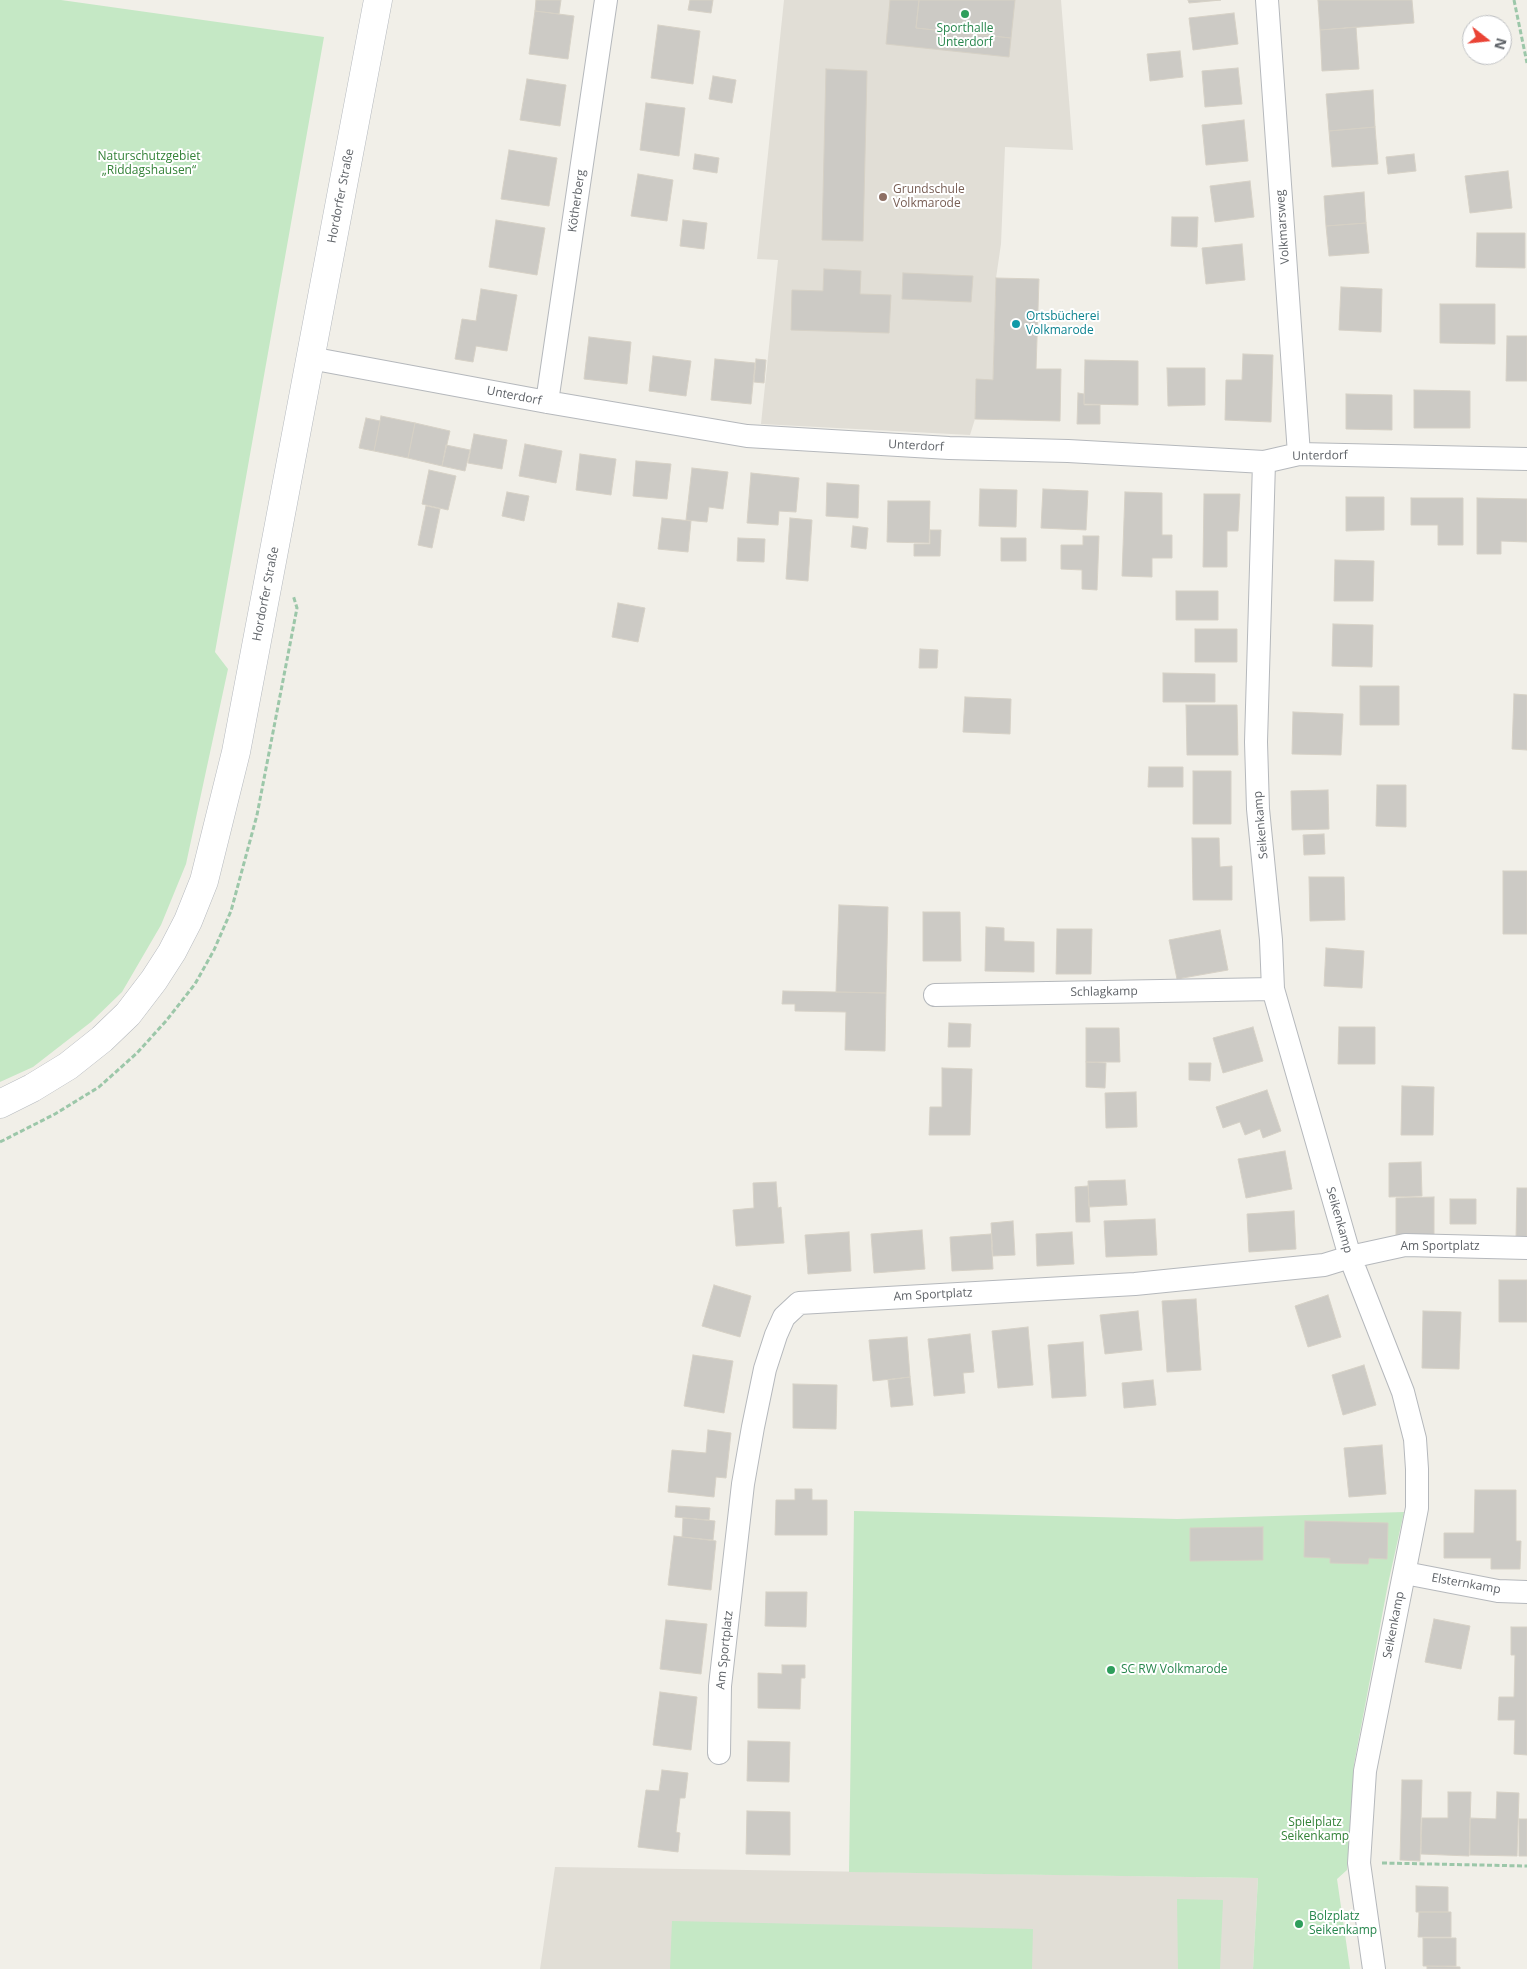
<!DOCTYPE html>
<html>
<head>
<meta charset="utf-8">
<style>
  body { margin:0 }
  #map { position:relative; width:1527px; height:1969px; overflow:hidden; background:#f1efe8; font-family:"Open Sans",sans-serif }
  canvas { display:block }
  .north { position:absolute; left:1462px; top:15px; width:50px; height:50px; box-sizing:border-box; background:#fff; border:1px solid #bfc1c3; border-radius:50%; rotate:106deg; font-size:14px; font-weight:700; line-height:20px; text-align:center; color:#5f6368 }
  .north::after { content:''; display:block; margin:auto; width:18px; height:22px; background:#ea4335; clip-path:polygon(50% 0,100% 100%,50% 72%,0 100%) }
</style>
</head>
<body>
<div id="map">
<canvas width="1527" height="1969"></canvas>
<div class="north">N</div>
</div>
<script>
const ctx = document.querySelector('canvas').getContext('2d');
ctx.lineJoin = 'round';
function fill(path, color) { ctx.fillStyle = color; ctx.fill(path, 'evenodd'); }
const poly = rows => new Path2D(rows.map(r => 'M' + r).join(''));
function strokePath(path, color, width, dash) { ctx.strokeStyle = color; ctx.lineWidth = width; ctx.lineCap = dash ? 'butt' : 'round'; ctx.setLineDash(dash || []); ctx.stroke(path); }
function label(font, color, halo, rows, align = 'center') {
  ctx.font = font + ' "Open Sans",sans-serif'; ctx.lineWidth = 4; ctx.setLineDash([]); ctx.textBaseline = 'middle'; ctx.strokeStyle = halo; ctx.fillStyle = color; for (const [text, x, y, turn = 0] of rows) {
    ctx.save(); ctx.translate(x, y); ctx.rotate((+turn || 0) * Math.PI / 180); ctx.textAlign = isNaN(turn) ? turn : align; if (halo) ctx.strokeText(text, 0, 0); ctx.fillText(text, 0, 0); ctx.restore();
  }
}
fill(poly([
  [784,0,1061,0,1073,150,1005,147,1001,244,996,278,993,380,976,380,975,419,970,435,761,424,778,260,757,259],
  [555,1867,1258,1878,1253,1969,540,1969]
]), '#e1ded6');
fill(poly([
  [0,0,61,0,324,37,215,652,228,669,186,864,161,925,122,992,91,1022,33,1067,0,1082],
  [854,1511,1177,1519,1404,1512,1388,1584,1354,1764,1347,1870,1337,1879,1350,1969,1253,1969,1258,1878,849,1872],
  [1177,1899,1223,1900,1220,1969,1178,1969],
  [672,1921,1033,1929,1032,1969,670,1969]
]), '#c5e8c5');
const building = poly([
  [536,0,561,0,559,14,535,11,536,0],
  [690,0,713,0,711,13,688,10,690,0],
  [890,0,919,0,916,28,1011,38,1009,57,886,44,890,0],
  [919,0,1015,0,1011,38,916,28,919,0],
  [1188,0,1221,0,1189,3,1188,0],
  [1318,0,1412,0,1414,23,1320,30,1318,0],
  [535,11,574,16,568,59,529,54,535,11],
  [1234,13,1238,44,1193,50,1189,18,1234,13],
  [658,25,700,31,693,84,651,78,658,25],
  [1356,27,1359,69,1322,71,1320,30,1356,27],
  [1180,51,1183,77,1150,81,1147,54,1180,51],
  [1238,68,1242,104,1205,107,1202,71,1238,68],
  [826,69,867,71,863,241,822,240,826,69],
  [713,76,736,80,732,103,709,99,713,76],
  [527,79,566,85,560,126,520,120,527,79],
  [1373,90,1375,127,1329,131,1326,94,1373,90],
  [646,103,685,108,679,156,640,150,646,103],
  [1244,120,1248,161,1206,165,1202,125,1244,120],
  [1375,127,1378,164,1332,167,1329,131,1375,127],
  [509,150,557,158,549,206,501,199,509,150],
  [695,154,719,158,717,173,693,169,695,154],
  [1414,154,1416,171,1388,174,1386,157,1414,154],
  [1508,171,1512,208,1470,213,1465,176,1508,171],
  [638,174,673,180,667,221,631,216,638,174],
  [1250,181,1254,217,1215,222,1210,186,1250,181],
  [1364,192,1366,223,1326,226,1324,196,1364,192],
  [1172,217,1198,217,1197,247,1171,246,1172,217],
  [496,220,545,228,537,275,489,267,496,220],
  [683,220,707,223,704,249,680,246,683,220],
  [1366,223,1369,253,1329,256,1326,226,1366,223],
  [1477,233,1525,233,1525,268,1476,267,1477,233],
  [1242,244,1245,280,1206,284,1202,248,1242,244],
  [824,269,861,271,860,294,891,295,889,333,791,330,792,290,823,291,824,269],
  [903,273,973,276,971,302,902,299,903,273],
  [996,278,1039,279,1036,369,1061,369,1060,421,975,419,976,379,993,380,996,278],
  [1341,287,1382,289,1381,332,1339,330,1341,287],
  [481,289,517,295,507,351,476,346,473,362,455,359,462,319,476,321,481,289],
  [1440,304,1495,304,1495,344,1440,343,1440,304],
  [1507,336,1527,336,1527,381,1506,381,1507,336],
  [589,337,631,342,627,384,584,379,589,337],
  [1243,354,1273,355,1271,422,1225,420,1226,380,1242,380,1243,354],
  [653,356,691,361,686,396,649,391,653,356],
  [715,359,755,363,751,404,711,400,715,359],
  [756,359,766,360,764,383,754,382,756,359],
  [1085,360,1138,361,1138,405,1084,404,1085,360],
  [1167,368,1205,368,1205,405,1168,406,1167,368],
  [1414,390,1470,391,1470,428,1414,428,1414,390],
  [1078,393,1084,394,1084,405,1100,405,1100,424,1077,424,1078,393],
  [1346,394,1392,395,1392,430,1346,429,1346,394],
  [381,416,415,423,408,458,374,451,381,416],
  [366,418,380,421,374,451,359,448,366,418],
  [415,423,450,431,442,466,408,458,415,423],
  [474,434,507,440,502,469,468,463,474,434],
  [525,444,562,451,556,483,519,476,525,444],
  [446,445,470,450,465,471,442,466,446,445],
  [580,454,616,459,611,495,576,490,580,454],
  [636,461,671,464,667,499,633,496,636,461],
  [692,468,728,472,723,509,709,507,707,522,686,520,692,468],
  [429,470,456,476,448,510,422,504,429,470],
  [751,473,799,478,796,512,779,511,778,525,747,523,751,473],
  [827,483,859,485,858,518,826,516,827,483],
  [980,489,1017,490,1016,527,979,526,980,489],
  [1043,489,1088,491,1086,530,1041,528,1043,489],
  [507,492,529,496,524,521,502,516,507,492],
  [1125,492,1162,493,1162,535,1172,535,1172,558,1152,558,1152,577,1122,576,1125,492],
  [1204,494,1240,494,1238,531,1227,531,1227,567,1203,567,1204,494],
  [1346,497,1384,497,1384,530,1346,531,1346,497],
  [1411,498,1463,498,1463,545,1438,545,1438,525,1411,525,1411,498],
  [1477,498,1527,499,1527,542,1501,541,1501,554,1477,554,1477,498],
  [888,501,930,501,929,543,887,542,888,501],
  [426,506,440,509,432,548,418,545,426,506],
  [662,518,691,521,688,552,658,549,662,518],
  [790,518,812,520,808,581,786,579,790,518],
  [853,526,868,528,866,549,851,547,853,526],
  [930,530,941,530,940,556,914,556,914,544,930,544,930,530],
  [1083,536,1099,536,1097,590,1082,589,1082,570,1061,569,1061,545,1083,545,1083,536],
  [738,538,765,539,764,562,737,561,738,538],
  [1001,538,1026,538,1026,561,1001,561,1001,538],
  [1335,560,1374,561,1373,601,1334,601,1335,560],
  [1176,591,1218,591,1218,620,1176,620,1176,591],
  [618,603,645,608,638,642,612,637,618,603],
  [1333,624,1373,625,1372,667,1332,666,1333,624],
  [1195,629,1237,629,1237,662,1195,662,1195,629],
  [920,649,938,650,937,668,919,668,920,649],
  [1163,673,1215,674,1215,702,1163,702,1163,673],
  [1360,686,1399,686,1399,725,1360,725,1360,686],
  [1514,694,1527,695,1527,750,1512,749,1514,694],
  [965,697,1011,699,1010,734,963,732,965,697],
  [1186,705,1237,705,1238,755,1187,755,1186,705],
  [1293,712,1343,714,1341,755,1292,754,1293,712],
  [1149,767,1183,767,1183,787,1148,787,1149,767],
  [1193,771,1231,771,1231,824,1193,824,1193,771],
  [1377,785,1406,785,1406,827,1376,826,1377,785],
  [1328,790,1329,829,1292,830,1291,791,1328,790],
  [1324,834,1325,854,1304,855,1303,835,1324,834],
  [1192,838,1219,838,1220,867,1232,866,1232,900,1193,900,1192,838],
  [1503,871,1527,871,1527,934,1503,934,1503,871],
  [1309,877,1344,877,1345,920,1310,921,1309,877],
  [839,905,888,907,886,993,836,992,839,905],
  [923,912,960,912,961,961,923,961,923,912],
  [986,927,1004,928,1004,941,1034,942,1034,972,985,971,986,927],
  [1057,929,1092,929,1091,974,1056,974,1057,929],
  [1220,930,1228,970,1177,979,1169,940,1220,930],
  [1326,948,1364,951,1362,988,1324,986,1326,948],
  [783,991,886,993,885,1051,845,1050,846,1012,795,1011,795,1004,782,1004,783,991],
  [949,1023,971,1024,970,1047,948,1047,949,1023],
  [1253,1027,1263,1061,1223,1073,1213,1038,1253,1027],
  [1339,1027,1375,1027,1375,1064,1338,1064,1339,1027],
  [1086,1028,1119,1028,1120,1062,1086,1062,1086,1028],
  [1086,1062,1106,1063,1105,1088,1086,1087,1086,1062],
  [1189,1063,1211,1063,1210,1081,1189,1080,1189,1063],
  [942,1068,972,1069,970,1135,929,1135,930,1107,942,1107,942,1068],
  [1402,1086,1434,1087,1433,1135,1401,1135,1402,1086],
  [1267,1090,1281,1131,1263,1138,1260,1129,1245,1135,1240,1122,1223,1128,1216,1107,1267,1090],
  [1136,1092,1137,1127,1106,1128,1105,1093,1136,1092],
  [1285,1151,1292,1189,1246,1198,1238,1159,1285,1151],
  [1421,1162,1422,1196,1389,1197,1389,1163,1421,1162],
  [1125,1180,1127,1205,1089,1207,1088,1181,1125,1180],
  [776,1182,778,1208,781,1207,784,1243,736,1246,733,1210,754,1208,753,1183,776,1182],
  [1088,1186,1090,1222,1076,1222,1075,1187,1088,1186],
  [1517,1188,1527,1188,1527,1240,1516,1239,1517,1188],
  [1434,1197,1434,1235,1396,1235,1396,1198,1434,1197],
  [1450,1199,1476,1199,1476,1224,1450,1224,1450,1199],
  [1294,1211,1296,1249,1249,1252,1247,1214,1294,1211],
  [1155,1219,1157,1255,1106,1257,1104,1221,1155,1219],
  [1013,1221,1015,1255,993,1256,991,1223,1013,1221],
  [922,1230,925,1269,874,1273,871,1234,922,1230],
  [849,1232,851,1271,808,1274,805,1235,849,1232],
  [1072,1232,1074,1264,1037,1266,1036,1234,1072,1232],
  [991,1234,993,1269,952,1271,950,1237,991,1234],
  [1499,1280,1527,1280,1527,1322,1499,1322,1499,1280],
  [714,1285,751,1296,740,1337,702,1326,714,1285],
  [1328,1295,1341,1337,1308,1347,1295,1306,1328,1295],
  [1196,1299,1201,1370,1167,1372,1162,1301,1196,1299],
  [1138,1311,1142,1350,1105,1354,1100,1315,1138,1311],
  [1423,1311,1461,1312,1459,1369,1422,1368,1423,1311],
  [1028,1327,1033,1385,998,1388,992,1331,1028,1327],
  [970,1334,974,1372,963,1373,965,1393,934,1396,928,1339,970,1334],
  [907,1337,910,1377,873,1381,869,1340,907,1337],
  [1083,1342,1086,1396,1052,1398,1048,1345,1083,1342],
  [693,1355,733,1361,724,1413,684,1406,693,1355],
  [1364,1365,1376,1405,1343,1415,1332,1375,1364,1365],
  [910,1377,913,1405,891,1407,888,1380,910,1377],
  [1153,1380,1156,1405,1124,1408,1122,1383,1153,1380],
  [793,1384,837,1385,836,1429,793,1428,793,1384],
  [708,1430,731,1433,726,1478,716,1477,714,1497,668,1492,672,1450,706,1453,708,1430],
  [1382,1445,1386,1494,1349,1497,1344,1448,1382,1445],
  [795,1489,812,1489,812,1500,827,1500,827,1535,775,1535,776,1500,795,1500,795,1489],
  [1475,1490,1516,1490,1516,1541,1521,1541,1520,1569,1491,1569,1491,1558,1444,1558,1444,1533,1474,1533,1475,1490],
  [676,1506,710,1508,709,1520,675,1517,676,1506],
  [683,1518,715,1521,713,1540,682,1537,683,1518],
  [1305,1521,1388,1523,1387,1559,1369,1558,1368,1564,1330,1563,1330,1558,1304,1557,1305,1521],
  [1263,1527,1263,1560,1190,1561,1190,1528,1263,1527],
  [674,1536,716,1541,711,1590,668,1585,674,1536],
  [766,1592,807,1592,806,1627,765,1626,766,1592],
  [1434,1619,1470,1626,1461,1669,1425,1662,1434,1619],
  [666,1620,707,1624,701,1674,660,1669,666,1620],
  [1511,1627,1527,1627,1527,1755,1514,1754,1515,1720,1498,1720,1499,1697,1514,1697,1515,1655,1511,1655,1511,1627],
  [782,1665,805,1665,805,1678,801,1678,800,1709,758,1708,758,1673,782,1674,782,1665],
  [660,1692,697,1697,691,1750,653,1745,660,1692],
  [748,1741,790,1742,789,1782,747,1781,748,1741],
  [662,1770,688,1773,685,1798,680,1798,676,1832,680,1833,678,1852,638,1847,646,1790,659,1791,662,1770],
  [1402,1780,1422,1780,1420,1861,1400,1860,1402,1780],
  [1448,1792,1471,1792,1469,1856,1421,1854,1422,1818,1448,1818,1448,1792],
  [1497,1792,1519,1793,1517,1856,1470,1855,1470,1818,1496,1819,1497,1792],
  [747,1811,790,1812,790,1855,746,1854,747,1811],
  [1519,1819,1527,1819,1527,1856,1519,1856,1519,1819],
  [1416,1886,1448,1887,1448,1912,1416,1912,1416,1886],
  [1419,1912,1451,1912,1451,1937,1418,1937,1419,1912],
  [1423,1938,1456,1938,1456,1966,1423,1966,1423,1938],
  [1427,1966,1460,1967,1460,1969,1427,1969,1427,1966]
]);
fill(building, '#cccac5');
strokePath(building, '#d6d1c6', 1);
const street = poly([
  [1267,0,1299,454],
  [310,358,547,402,747,436,949,448,1068,451,1264,462,1299,454,1527,459],
  [547,402,606,0],
  [1264,462,1256,742,1258,809,1271,940,1273,989,1350,1257,1403,1392,1415,1439,1417,1469,1417,1508,1365,1771,1359,1863,1374,1969],
  [935,995,1273,989],
  [1405,1573,1498,1591,1527,1592],
  [719,1753,720,1686,743,1484,753,1427,765,1369,776,1335,784,1317,799,1303,1135,1284,1324,1265,1350,1257,1405,1245,1527,1248]
]);
const secondary = poly([
  [0,1104,32,1088,68,1066,102,1039,128,1014,154,980,172,952,188,921,204,881,236,752,378,0]
]);
strokePath(street, '#b5b8bc', 24);
strokePath(secondary, '#b6babf', 29);
strokePath(poly([
  [1514,0,1527,63],
  [0,1142,55,1114,99,1087,137,1053,166,1021,195,984,214,950,231,911,257,815,297,608,293,595],
  [1382,1863,1527,1866]
]), '#9cc7a9', 3, [5, 2.5]);
strokePath(street, '#fff', 22);
strokePath(secondary, '#fff', 28);
for (const [x, y, r, color] of [
  [965,14,5,"#2e9e5b"],
  [883,197,5,"#8d6e63"],
  [1016,324,5,"#0f9aa8"],
  [1111,1670,5,"#2e9e5b"],
  [1299,1924,5,"#2e9e5b"]
]) { const dot = new Path2D(); dot.arc(x, y, r, 0, 2 * Math.PI); ctx.fillStyle = color; ctx.fill(dot); strokePath(dot, '#fff', 2); }
label('12px', '#27864d', '#fff', [
  ["Sporthalle",965,29,"center"],
  ["Unterdorf",965,43,"center"],
  ["SC RW Volkmarode",1121,1670],
  ["Bolzplatz",1309,1917],
  ["Seikenkamp",1309,1931]
], 'left');
label('12px', '#348238', '#fff', [
  ["Naturschutzgebiet",149,157],
  ["„Riddagshausen“",149,171],
  ["Spielplatz",1315,1823],
  ["Seikenkamp",1315,1837]
]);
label('12px', '#785e54', '#fff', [
  ["Grundschule",893,190],
  ["Volkmarode",893,204]
], 'left');
label('12px', '#5f6368', '#fff', [
  ["Hordorfer Straße",341,196,-79],
  ["Kötherberg",577,201,-82],
  ["Volkmarsweg",1283,227,-94],
  ["Unterdorf",514,396,11],
  ["Unterdorf",916,446,3],
  ["Unterdorf",1320,456,-1],
  ["Hordorfer Straße",266,594,-79],
  ["Seikenkamp",1261,825,-95],
  ["Schlagkamp",1104,992,-1],
  ["Seikenkamp",1339,1220,74],
  ["Am Sportplatz",1440,1247],
  ["Am Sportplatz",933,1295,-3],
  ["Elsternkamp",1466,1584,10],
  ["Seikenkamp",1394,1625,-79],
  ["Am Sportplatz",725,1650,-84]
]);
label('12px', '#0d838f', '#fff', [
  ["Ortsbücherei",1026,317],
  ["Volkmarode",1026,331]
], 'left');
</script>
</body>
</html>
